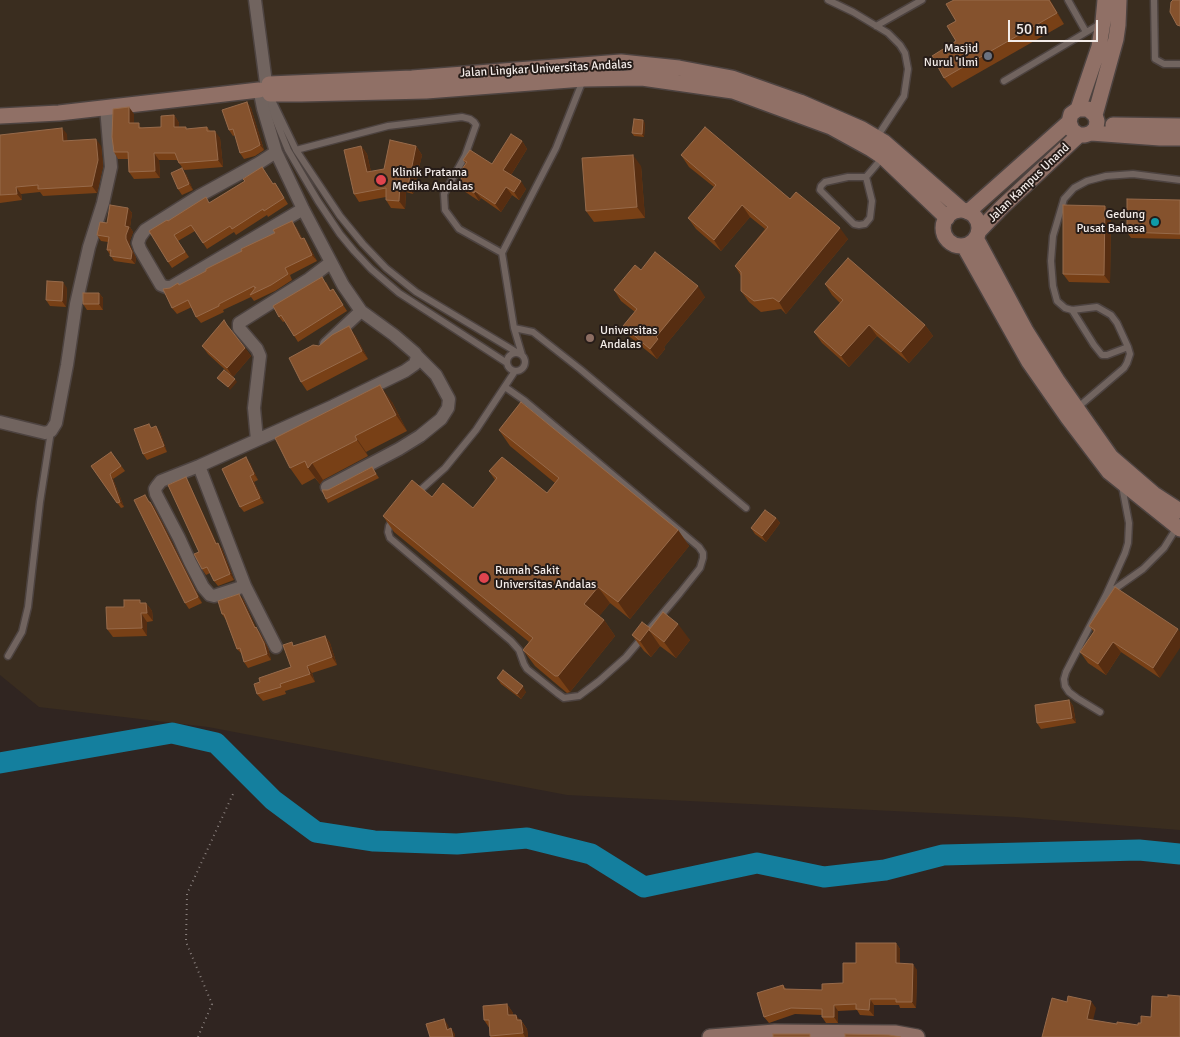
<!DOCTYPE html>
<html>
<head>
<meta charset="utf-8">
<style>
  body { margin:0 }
  #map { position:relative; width:1180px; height:1037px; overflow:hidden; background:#302521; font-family:Signika,sans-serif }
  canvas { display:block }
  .scale { position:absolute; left:1008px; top:20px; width:90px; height:22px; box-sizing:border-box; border:2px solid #f3ece9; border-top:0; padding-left:6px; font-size:15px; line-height:18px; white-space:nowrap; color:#f3ece9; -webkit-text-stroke:4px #261c18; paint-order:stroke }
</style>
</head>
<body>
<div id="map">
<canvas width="1180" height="1037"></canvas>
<div class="scale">50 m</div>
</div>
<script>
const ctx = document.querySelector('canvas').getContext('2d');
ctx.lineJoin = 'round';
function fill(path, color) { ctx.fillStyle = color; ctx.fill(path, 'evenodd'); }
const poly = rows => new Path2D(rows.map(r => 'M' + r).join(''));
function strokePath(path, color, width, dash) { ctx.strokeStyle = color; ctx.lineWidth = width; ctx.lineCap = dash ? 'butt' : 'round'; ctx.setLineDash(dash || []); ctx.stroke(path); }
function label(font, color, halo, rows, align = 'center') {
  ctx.font = font + ' Signika,sans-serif'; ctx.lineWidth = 4; ctx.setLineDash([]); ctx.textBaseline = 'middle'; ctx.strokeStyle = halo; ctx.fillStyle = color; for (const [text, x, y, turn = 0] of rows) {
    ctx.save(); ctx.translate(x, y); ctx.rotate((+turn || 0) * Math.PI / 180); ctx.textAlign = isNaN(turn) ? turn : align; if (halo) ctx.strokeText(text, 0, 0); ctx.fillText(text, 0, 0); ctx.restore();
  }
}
fill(poly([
  [0,0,1180,0,1180,830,1015,817,567,795,208,727,39,707,0,675]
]), '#3a2d1f');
strokePath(poly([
  [0,763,172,733,216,743,273,800,316,832,374,841,457,844,527,838,591,854,644,887,757,863,824,877,885,870,943,855,1139,850,1180,854]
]), '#147f9e', 21);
const lane = poly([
  [828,0,853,12,888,33,900,45,905,53,908,69,904,96,877,137],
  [1068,0,1086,32],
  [1154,0,1155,59,1164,64,1180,64],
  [876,26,922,0],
  [1004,81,1100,24],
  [270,96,296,150,340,216,363,244,386,268,416,292,518,353],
  [267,99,288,150,318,201,340,234,354,251,371,269,399,293,507,363],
  [296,150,388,126,462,117,470,119,474,122,476,125,465,156,444,194,445,210,459,229,502,253],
  [866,177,872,201,870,218,865,224,859,225,854,224,820,190,821,186,825,182,848,177,866,177,883,157],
  [1072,310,1094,345,1102,355,1107,355,1128,347],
  [514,328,533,332,580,369,746,508],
  '507 362a9 9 0 1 1 18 0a9 9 0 1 1-18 0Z',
  [522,355,514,328,502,253,556,148,583,80],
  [1077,408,1124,368,1127,363,1130,354,1128,347,1117,323,1111,315,1097,307,1072,310,1065,308,1057,301,1053,286,1051,261,1053,236,1064,199,1074,188,1087,181,1106,176,1133,174,1180,180],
  [416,494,445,468,476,430,515,371],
  [394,518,389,526,388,532,390,538,511,641,519,650,524,664,527,669,557,693,564,698,579,696,599,681,626,657,680,593,700,568,703,558,703,553,699,547,525,401,505,387],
  [1109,593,1143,569,1164,548,1177,527],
  [8,656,22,632,28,607,40,502,51,431],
  [1100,712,1077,698,1069,692,1065,686,1064,679,1066,672,1106,595,1125,553,1128,543,1129,523,1122,486]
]);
const street = poly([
  [255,0,266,83],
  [276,152,259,163,199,196,145,230,140,237,138,243,140,249,161,285,166,287,171,287,303,209],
  [326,344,361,311],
  [0,422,45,433,51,431,56,423,67,365,76,304,89,247,103,203,111,167,106,107],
  [257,440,254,408,260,356,257,349,239,328,239,323,309,279,330,263],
  [199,466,245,586,276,647],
  [327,487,399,449,420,436,441,419,448,408,449,399,436,375,417,356],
  [245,586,214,596,210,595,203,587,190,562,179,538,156,494,155,489,157,486,161,481,199,466,257,440,333,406,405,371,415,364,417,356,415,353,394,335,361,311,343,285,303,209,276,152,263,108,260,93]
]);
const secondary = poly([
  [269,84,412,78,621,62,679,68,732,78,800,102,862,129,884,142,962,210],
  [270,94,301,94,426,91,583,79,642,78,733,91,831,127,871,149,883,157,947,218],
  [1078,109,1088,109,1095,115,1097,121,1096,128,1091,133,1085,135,1079,135,1072,130,1069,122,1071,114,1078,109,1099,47,1103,22,1105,0],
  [1095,115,1116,39,1118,25,1119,0],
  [0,116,59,113,259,90],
  [1113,125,1180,126],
  [1091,133,1160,138,1180,138],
  '943 228a18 18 0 1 1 36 0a18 18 0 1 1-36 0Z',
  [968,212,1069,122],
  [979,231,1002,207,1079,135],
  [976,238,1026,331,1057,380,1111,457,1154,494,1180,511],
  [964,246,1029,362,1068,418,1109,472,1180,529],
  [710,1037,775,1032,895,1033,917,1037]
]);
strokePath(lane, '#4d4340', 9);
strokePath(street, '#4d4340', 15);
strokePath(secondary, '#4d4340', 18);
strokePath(poly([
  [198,1037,212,1004,186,942,187,894,233,794]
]), '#877e7b', 2, [1, 4]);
strokePath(lane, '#71645f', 6);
strokePath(street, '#71645f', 12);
strokePath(secondary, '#907066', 15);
fill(poly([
  [954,0,1050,0,1064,24,952,88,944,78,956,41,956,21],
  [247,102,251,108,264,150,255,156,244,159,240,153,235,135,233,136,229,130],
  [134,114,134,123,142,128,161,127,174,115,179,123,179,127,187,129,207,127,210,131,220,138,223,167,184,170,177,160,159,160,160,178,134,179,129,172,128,159,118,159,114,152],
  [645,123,644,137,634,136,632,133],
  [67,134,67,141,101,146,103,166,97,193,43,196,40,192,21,194,22,200,0,203,0,135],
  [522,141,527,149,511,175,526,189,519,200,512,195,501,212,481,198,479,201,464,191,458,183,465,173,462,169,466,164,463,160,492,164],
  [361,146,367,154,371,172,384,169,416,146,422,155,413,194,406,192,405,209,391,208,386,200,386,197,359,202,354,194],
  [681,155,790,199,848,239,786,314,781,309,761,312,749,302,741,291,741,276,735,266,765,229,750,217,721,251,696,229,688,218,714,187,689,167],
  [641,166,645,218,594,222,586,211],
  [186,174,193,190,182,195,178,189],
  [275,183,288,204,268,217,267,215,236,235,234,232,207,249,195,231,178,241,189,257,172,268,168,262,168,221,210,203],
  [1180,200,1180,239,1131,238,1127,232],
  [128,208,132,213,130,227,133,232,130,240,130,245,136,258,135,264,114,261,107,250,108,242,101,241,97,235,107,223],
  [1111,214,1110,283,1069,282,1063,274],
  [296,227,302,238,304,238,308,244,317,261,290,275,292,280,275,291,254,301,251,297,223,310,224,312,201,323,196,317,192,307,177,314,172,308,170,288,179,285],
  [641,270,705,297,664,347,665,349,657,359,630,337,623,326,635,312,621,301,614,290],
  [326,282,331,291,333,289,347,311,298,342,285,321,283,322,279,317],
  [825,284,925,325,933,336,909,363,877,336,849,367,822,343,814,332,840,303,832,295],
  [67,288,66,307,50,306,46,300],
  [99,293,103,298,103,310,87,310,83,304],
  [231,330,251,356,233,377,208,354,202,346],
  [355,335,368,359,307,391,301,382,319,346],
  [392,402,407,431,366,452,368,456,323,480,320,484,315,478,302,485,290,468],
  [152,428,160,432,167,452,147,460,143,454],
  [499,430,678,530,689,546,630,619,610,603,599,616,604,620,615,636,570,692,567,693,535,666,523,650,529,642,394,532,383,516,432,497,473,508,495,480,489,471,547,493,555,483,510,446],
  [111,452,125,471,113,479,124,507,121,508,91,466],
  [250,463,258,480,254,482,264,503,244,512,240,507],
  [372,467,379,478,328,503,326,499,328,490],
  [189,483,217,544,222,549,234,580,218,586,214,581,210,573,206,575,202,569],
  [149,502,154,507,164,526,202,603,189,609,185,603],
  [776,518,780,523,766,542,755,534,751,528],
  [1115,587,1160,678,1121,652,1106,675,1088,663,1080,652,1094,632,1089,626],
  [243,599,256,628,260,633,268,648,271,660,248,668,244,662,242,654,237,649,226,620,222,614],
  [143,603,146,603,152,611,153,621,147,622,147,636,113,637,107,629,124,607],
  [650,628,690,640,676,658,660,646,651,657,644,651,632,635],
  [325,636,330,643,337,665,312,673,315,682,285,691,286,694,263,701,257,694,260,682,291,667,295,646],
  [497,678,526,692,521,699,501,684],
  [1069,700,1073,706,1076,723,1041,729,1037,723],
  [896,943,900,949,900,963,917,970,916,1008,900,1008,899,1005,874,1005,874,1016,860,1015,857,1010,838,1011,838,1023,826,1023,822,1017,822,1015,795,1014,769,1023,764,1017,783,985,786,989,822,990,843,983,856,963],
  [507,1004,513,1013,513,1015,520,1020,521,1020,527,1029,528,1037,491,1037,490,1036,490,1029,484,1020]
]), '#784016');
fill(poly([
  [1049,0,1050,0,1064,24,1057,13],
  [247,102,251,108,264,150,260,145],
  [129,107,134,114,134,131,129,123],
  [174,115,179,123,179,134,174,127],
  [643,120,645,123,644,137,642,134],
  [62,128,67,134,68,148,63,141],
  [215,131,220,138,223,167,218,160],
  [96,139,101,146,103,166,97,193,92,186],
  [522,141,527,149,509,178,503,170],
  [361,146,367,154,373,181,367,172],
  [416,146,422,155,413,194,408,186],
  [154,153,159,160,160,178,155,171],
  [633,155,641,166,645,218,637,207],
  [182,168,186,174,193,190,189,184],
  [521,181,526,189,519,200,514,192],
  [400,184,406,192,405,209,399,201],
  [16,187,21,194,22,200,17,194],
  [506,187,512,195,501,212,495,204],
  [475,191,481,198,479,201,474,193],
  [742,205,750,217,721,251,714,240],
  [1105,206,1111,214,1110,283,1104,275],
  [128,208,132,213,130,227,133,232,130,240,130,245,136,258,135,264,131,259,126,239,125,226],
  [292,221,296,227,305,245,301,239],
  [840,228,848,239,786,314,779,302],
  [304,238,308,244,317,261,312,255],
  [63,282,67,288,66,307,62,301],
  [698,286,705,297,664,347,665,349,657,359,650,349,656,337],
  [99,293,103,298,103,310,99,304],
  [869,325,877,336,849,367,841,356],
  [925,325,933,336,909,363,901,352],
  [349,326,355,335,368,359,362,351],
  [245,348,251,356,233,377,227,368],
  [235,379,237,382,230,390,228,387],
  [380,385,392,402,407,431,396,415],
  [156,426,160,432,167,452,164,446],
  [355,436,366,452,368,456,357,440],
  [246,457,250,463,258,480,254,474],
  [312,463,323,480,320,484,308,468],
  [110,474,113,479,124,507,120,502],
  [250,476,254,482,264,503,260,498],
  [186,477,189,483,220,550,216,544],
  [150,502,154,507,164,526,202,603,198,597],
  [776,518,780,523,766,542,762,536],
  [678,530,689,546,630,619,618,602],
  [218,543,222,549,234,580,230,574],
  [598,587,610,603,596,620,584,604],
  [239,594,243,599,256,628,260,633,268,648,271,660,267,654],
  [146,603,152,611,153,621,147,613],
  [141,613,147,622,147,636,142,628],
  [604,620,615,636,570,692,558,676],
  [678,624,690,640,676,658,664,642],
  [650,628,649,630,660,646,651,657,640,641],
  [1178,629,1180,632,1180,648,1160,678,1153,668],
  [325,636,330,643,337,665,332,657],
  [1113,642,1121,652,1106,675,1098,664],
  [307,666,312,673,315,682,310,674],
  [523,686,526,692,521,699,517,694],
  [1069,700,1073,706,1076,723,1072,718],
  [896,943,900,949,900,969,896,963],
  [913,964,917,970,916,1008,912,1002],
  [870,999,874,1005,874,1016,869,1010],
  [1091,1001,1096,1008,1092,1025,1087,1019],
  [507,1004,513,1013,514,1024,508,1015],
  [834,1005,838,1011,838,1023,834,1017],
  [516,1015,527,1029,528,1037,525,1037,523,1033,517,1020],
  [444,1019,448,1025,451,1035,447,1030],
  [451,1028,455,1034,455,1037,453,1037]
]), '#562d11');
const building = poly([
  [954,0,1049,0,1057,13,944,78,932,56,956,41,947,26,956,21,946,4,954,0],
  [1173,0,1180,0,1180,26,1177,25,1170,12,1171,2,1173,0],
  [247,102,260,145,251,150,240,153,233,129,229,130,222,110,247,102],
  [129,107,129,123,139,123,139,128,161,127,161,116,174,115,174,127,186,127,186,129,207,127,207,131,215,131,218,160,179,163,175,153,154,153,155,171,129,172,128,152,114,152,112,137,113,109,129,107],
  [634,119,643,120,642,134,632,133,634,119],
  [705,127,790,199,796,192,840,228,779,302,773,298,754,301,741,291,741,272,735,266,768,227,742,205,714,240,688,218,716,185,681,155,705,127],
  [62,128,63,141,96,139,98,160,92,186,38,189,38,185,16,187,17,194,0,195,0,135,62,128],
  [511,134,522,141,503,170,521,181,514,192,506,187,495,204,475,191,474,193,458,183,466,172,462,169,467,162,463,160,470,150,492,164,511,134],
  [390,140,416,146,408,186,400,184,399,201,386,200,386,188,354,194,344,150,361,146,367,172,384,169,390,140],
  [633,155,637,207,586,211,582,158,633,155],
  [262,167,273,184,275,183,284,198,264,211,263,209,232,229,230,226,203,243,191,225,174,235,185,252,168,262,149,231,167,220,168,221,206,197,209,203,245,181,243,179,262,167],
  [182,168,189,184,178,189,171,173,182,168],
  [1127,199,1180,200,1180,234,1127,232,1127,199],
  [110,205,128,208,125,226,129,227,126,235,126,239,132,252,131,259,110,256,111,250,107,250,109,237,97,235,100,222,107,223,110,205],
  [1063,205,1105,206,1104,275,1063,274,1063,205],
  [292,221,301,239,304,238,312,255,285,268,288,274,271,285,250,295,256,287,255,288,254,286,219,304,219,306,196,317,188,300,172,308,163,289,170,288,178,283,179,285,206,271,206,269,242,251,241,249,275,233,273,230,292,221],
  [655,252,698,286,656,337,658,339,650,349,623,326,637,309,614,290,635,265,641,270,655,252],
  [848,258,925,325,901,352,869,325,841,356,814,332,843,300,825,284,848,258],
  [322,277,330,291,333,289,343,305,294,336,281,315,279,317,273,306,322,277],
  [47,281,63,282,62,301,46,300,47,281],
  [83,293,99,293,99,304,83,304,83,293],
  [224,320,227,325,245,348,227,368,202,346,224,320],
  [349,326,362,351,301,382,289,358,313,345,319,346,332,335,349,326],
  [224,370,235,379,228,387,217,378,224,370],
  [380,385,396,415,355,436,357,440,312,463,308,468,305,461,290,468,275,438,380,385],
  [521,402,678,530,618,602,598,587,584,604,604,620,558,676,555,676,523,650,533,638,383,516,412,480,432,497,443,483,473,508,497,478,489,471,502,457,547,493,559,478,499,430,521,402],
  [149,424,151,428,156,426,164,446,143,454,134,429,149,424],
  [111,452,121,466,110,474,120,502,117,503,91,466,111,452],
  [246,457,254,474,250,476,260,498,240,507,222,469,246,457],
  [372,467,376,474,326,499,322,490,328,490,372,467],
  [186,477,216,544,218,543,230,574,214,581,207,567,202,569,194,554,199,552,168,485,186,477],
  [145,495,149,502,150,502,160,521,198,597,185,603,134,500,145,495],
  [765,510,776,518,762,536,751,528,765,510],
  [1115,587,1178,629,1153,668,1113,642,1098,664,1080,652,1095,630,1089,626,1115,587],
  [239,594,255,628,256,627,264,643,267,654,244,662,240,648,237,649,224,614,222,614,218,601,239,594],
  [124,600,140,600,140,603,146,603,147,613,141,613,142,628,107,629,106,607,124,607,124,600],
  [663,612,678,624,664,642,649,630,663,612],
  [642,622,650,628,640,641,632,635,642,622],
  [325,636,332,657,307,666,310,674,280,684,281,687,257,694,254,684,260,682,259,678,291,667,283,645,292,642,293,646,325,636],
  [503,670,523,686,517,694,497,678,503,670],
  [1069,700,1072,718,1037,723,1035,705,1069,700],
  [856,943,896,943,896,963,913,964,912,1002,896,1002,896,999,870,999,869,1010,856,1009,856,1004,834,1005,834,1017,822,1017,822,1009,791,1008,764,1017,757,993,783,985,784,989,822,990,822,984,843,983,843,963,856,963,856,943],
  [1168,995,1180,996,1180,1037,1042,1037,1052,998,1067,1002,1068,996,1091,1001,1087,1019,1117,1024,1117,1022,1138,1025,1138,1023,1141,1023,1141,1016,1151,1017,1152,996,1168,997,1168,995],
  [507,1004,508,1015,516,1015,517,1020,521,1020,523,1033,490,1036,489,1020,484,1020,483,1006,507,1004],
  [444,1019,447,1030,451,1028,453,1037,430,1037,426,1024,444,1019],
  [773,1034,810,1034,810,1037,773,1037,773,1034],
  [845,1034,889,1035,901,1037,845,1037,845,1034]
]);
fill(building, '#85522d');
strokePath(building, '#976a4a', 1);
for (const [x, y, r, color] of [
  [988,56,5,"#6b7280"],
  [381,180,6,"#e0444e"],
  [1155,222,5,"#0f9aa8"],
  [590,338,5,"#8d6e63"],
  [484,578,6,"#e0444e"]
]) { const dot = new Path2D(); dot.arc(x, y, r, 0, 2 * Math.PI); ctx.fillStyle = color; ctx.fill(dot); strokePath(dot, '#261c18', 2); }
label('12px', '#f3ece9', '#261c18', [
  ["Masjid",978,49,"right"],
  ["Nurul 'Ilmi",978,63,"right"],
  ["Klinik Pratama",392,173],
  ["Medika Andalas",392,187],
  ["Gedung",1145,215,"right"],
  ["Pusat Bahasa",1145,229,"right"],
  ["Universitas",600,331],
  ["Andalas",600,345],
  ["Rumah Sakit",495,571],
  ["Universitas Andalas",495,585]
], 'left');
label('12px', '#f3ece9', '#261c18', [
  ["Jalan Lingkar Universitas Andalas",546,69,-3],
  ["Jalan Kampus Unand",1029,183,-44]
]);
</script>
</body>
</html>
